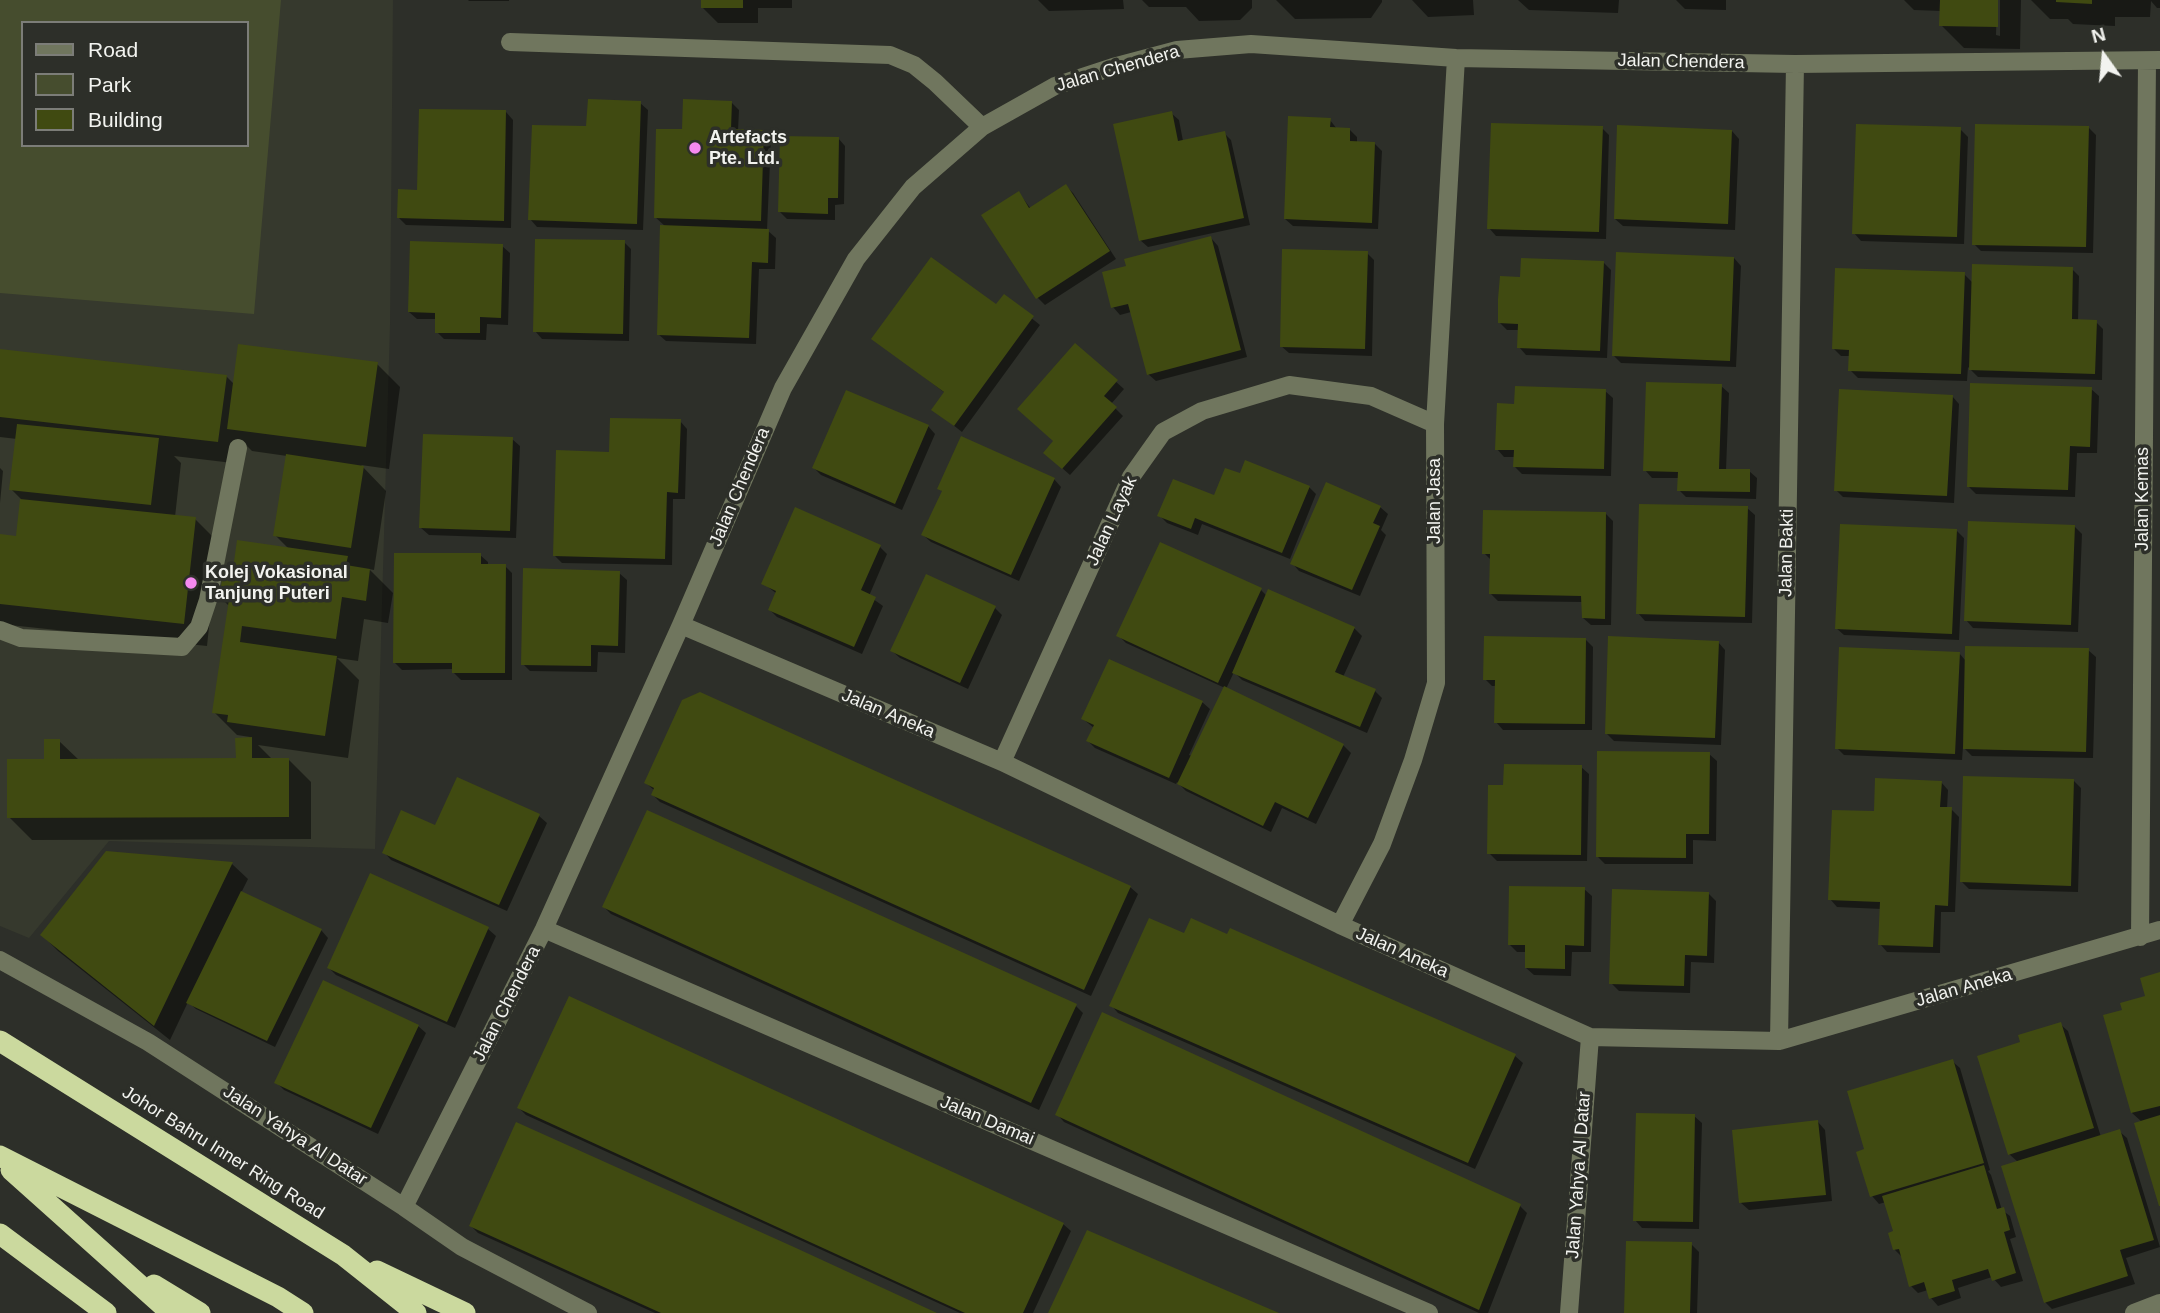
<!DOCTYPE html>
<html>
<head>
<meta charset="utf-8">
<style>
  body { margin:0 }
  #map { position:relative; width:2160px; height:1313px; overflow:hidden; background:#2d2f29; font-family:Helvetica,sans-serif }
  canvas { display:block }
  .legend { position:absolute; left:21px; top:21px; width:228px; height:126px; box-sizing:border-box; background:#2d2f29; border:2px solid #7c7d78; margin:0; padding:9px 12px; list-style:none; font-size:21px; color:#f2f3ef }
  .legend li { display:flex; align-items:center; gap:14px; height:35px }
  .legend b { width:35px; border:2px solid #7c7d78 }
  .north { position:absolute; left:2069px; top:21px; width:70px; height:70px; -webkit-text-stroke:5px #2d2f29; paint-order:stroke; rotate:345deg; font-size:19px; font-weight:700; line-height:28px; text-align:center; color:#f2f3ef }
  .north::after { content:''; display:block; margin:auto; width:24px; height:32px; background:#f2f3ef; clip-path:polygon(50% 0,100% 100%,50% 72%,0 100%) }
</style>
</head>
<body>
<div id="map">
<canvas width="2160" height="1313"></canvas>
<ul class="legend">
<li><b style="height:9px;background:#70765e"></b>Road</li>
<li><b style="height:19px;background:#464d2e"></b>Park</li>
<li><b style="height:19px;background:#404a11"></b>Building</li>
</ul>
<div class="north">N</div>
</div>
<script>
const ctx = document.querySelector('canvas').getContext('2d');
ctx.lineJoin = 'round';
function fill(path, color) { ctx.fillStyle = color; ctx.fill(path, 'evenodd'); }
const poly = rows => new Path2D(rows.map(r => 'M' + r).join(''));
function strokePath(path, color, width, dash) { ctx.strokeStyle = color; ctx.lineWidth = width; ctx.lineCap = dash ? 'butt' : 'round'; ctx.setLineDash(dash || []); ctx.stroke(path); }
function label(font, color, halo, rows, align = 'center') {
  ctx.font = font + ' Helvetica,sans-serif'; ctx.lineWidth = 7; ctx.setLineDash([]); ctx.textBaseline = 'middle'; ctx.strokeStyle = halo; ctx.fillStyle = color; for (const [text, x, y, turn = 0] of rows) {
    ctx.save(); ctx.translate(x, y); ctx.rotate((+turn || 0) * Math.PI / 180); ctx.textAlign = isNaN(turn) ? turn : align; if (halo) ctx.strokeText(text, 0, 0); ctx.fillText(text, 0, 0); ctx.restore();
  }
}
fill(poly([
  [0,0,393,0,390,325,375,849,109,841,29,938,0,926],
  [23,23,247,23,247,145,23,145]
]), '#36392d');
fill(poly([
  [0,0,281,0,254,314,0,293],
  [23,23,247,23,247,145,23,145]
]), '#464d2e');
fill(poly([
  [468,0,509,0,509,1,469,1],
  [703,0,792,0,792,8,758,8,758,23,718,23,703,8],
  [1038,0,1123,0,1124,9,1049,11],
  [1142,0,1252,0,1252,8,1240,20,1199,21,1186,7,1149,7],
  [1276,0,1382,0,1382,2,1371,18,1295,19],
  [1412,0,1473,0,1474,15,1428,17],
  [1518,0,1619,0,1618,13,1529,10],
  [1676,0,1726,0,1726,10,1685,9],
  [1904,0,1997,0,1996,35,2000,36,2000,0,2021,0,2020,49,1964,48,1941,25,1941,11,1914,10],
  [2031,0,2160,0,2160,8,2157,8,2151,1,2150,17,2115,17,2115,26,2073,24,2068,19,2050,19],
  [640,103,648,110,643,230,537,227,530,219,588,128],
  [732,103,739,110,738,131,764,131,771,139,767,230,776,238,775,269,759,269,756,344,666,341,658,334,666,227,655,217,684,131],
  [506,112,513,120,511,228,406,225,399,218,419,191],
  [1171,113,1179,120,1183,141,1224,133,1231,140,1250,225,1148,247,1140,240],
  [1330,120,1337,129,1350,130,1357,137,1357,143,1375,144,1382,151,1378,229,1293,226,1285,219],
  [1602,128,1609,135,1606,239,1496,236,1489,228],
  [2089,128,2096,135,2093,253,1981,251,1974,244],
  [1960,129,1968,137,1964,244,1861,241,1854,233],
  [1732,131,1739,139,1735,230,1623,226,1615,219],
  [838,138,845,146,844,204,835,205,835,220,787,219,780,212],
  [1066,186,1073,193,1116,259,1045,305,1038,298,1019,193,1031,209],
  [1211,238,1218,246,1247,357,1156,381,1148,374,1131,312,1120,315,1113,307,1128,267],
  [624,242,631,249,629,341,542,339,535,331],
  [502,246,510,253,508,325,487,324,486,340,444,339,437,332,437,319,417,319,409,312],
  [1367,253,1374,260,1372,356,1289,353,1281,346],
  [1734,258,1741,266,1736,367,1621,363,1613,355],
  [1604,263,1611,270,1607,358,1526,355,1519,347,1519,330,1507,330,1499,322,1521,279],
  [2072,269,2079,276,2078,321,2096,322,2103,329,2102,380,1978,377,1968,367,1967,381,1858,378,1850,370,1851,356,1841,356,1833,348,1964,274,1973,283],
  [1004,296,1040,325,962,432,934,410,945,393,874,339,997,307],
  [1076,346,1124,389,1111,404,1123,416,1070,475,1053,460],
  [0,351,226,376,235,385,377,364,400,387,389,469,361,465,386,491,374,570,369,569,393,593,388,623,364,619,358,661,337,658,359,680,348,758,258,745,272,759,288,759,311,782,311,839,32,840,9,817,59,741,79,760,237,760,250,737,237,735,214,712,229,606,221,598,234,571,289,549,275,535,287,456,252,451,244,443,241,464,174,456,181,463,175,517,195,519,218,542,207,646,0,624,0,536,17,538,21,499,11,489,17,439,0,437],
  [1721,386,1729,393,1726,470,1749,471,1757,478,1756,499,1686,497,1679,490,1679,478,1652,478,1645,470],
  [2091,389,2099,396,2097,453,2077,453,2075,497,1976,494,1968,486],
  [1605,391,1613,398,1611,476,1522,474,1515,467,1515,457,1504,457,1497,449,1516,406],
  [1952,396,1959,404,1954,503,1843,497,1836,490],
  [680,421,687,429,685,499,673,499,672,565,562,563,555,556,611,454],
  [928,426,935,434,902,510,821,475,814,468],
  [512,439,520,446,516,538,429,535,421,528],
  [0,468,3,471,0,503],
  [1241,476,1309,487,1316,494,1290,559,1202,524,1198,535,1167,523,1159,515,1215,497],
  [1054,479,1061,487,1019,581,931,542,923,535,943,492,940,489],
  [1380,507,1388,514,1381,530,1386,535,1360,596,1299,571,1292,563],
  [1747,508,1755,515,1752,623,1645,621,1638,613],
  [1606,514,1613,521,1611,625,1591,625,1583,618,1583,602,1498,601,1491,594,1492,561,1484,553],
  [2074,526,2082,534,2078,632,1973,628,1966,620],
  [1957,531,1964,538,1959,640,1844,635,1836,628],
  [880,547,887,554,869,596,883,606,862,654,777,617,770,610,777,594,763,583],
  [480,555,488,562,488,566,505,566,512,573,512,680,461,680,453,672,453,669,402,670,394,662],
  [619,573,627,580,625,653,598,652,597,672,530,671,523,664],
  [1261,590,1267,596,1354,628,1362,636,1343,677,1375,691,1382,698,1367,733,1242,680,1234,672,1226,689,1343,745,1351,753,1316,824,1282,808,1271,832,1186,791,1177,782,1176,784,1095,748,1088,741,1094,728,1083,719,1202,702,1210,709,1189,755,1192,756,1225,688,1126,643,1119,636],
  [995,608,1002,615,968,689,900,658,892,651],
  [1585,639,1593,647,1592,730,1503,730,1496,722,1497,686,1492,686,1485,679],
  [1718,642,1725,650,1721,745,1614,741,1606,733],
  [2088,650,2096,657,2093,758,1972,756,1963,747,1962,760,1844,755,1837,748,1959,653,1966,661],
  [1709,754,1717,761,1716,841,1693,840,1693,864,1605,864,1598,857],
  [1581,767,1589,774,1587,861,1497,861,1489,853,1505,786],
  [458,780,539,816,547,823,507,911,391,860,384,852,436,827],
  [2074,781,2081,788,2078,892,1969,889,1962,882],
  [1941,782,1948,790,1947,809,1951,809,1959,817,1955,912,1941,912,1940,953,1887,952,1880,944,1882,909,1837,907,1830,899,1876,813],
  [646,783,1130,887,1138,894,1091,996,660,802,653,795,655,791],
  [107,853,232,864,248,879,241,893,321,930,328,938,275,1047,196,1009,188,1002,170,1040,58,951,42,935],
  [371,876,488,929,496,936,455,1028,336,975,329,968],
  [1584,889,1592,896,1591,952,1572,952,1571,976,1534,975,1526,968,1527,952,1517,952,1509,944],
  [1709,894,1716,901,1714,963,1691,962,1690,993,1619,991,1611,983],
  [604,907,1076,1006,1083,1013,1039,1110,611,914],
  [2160,974,2160,1202,2142,1122,2132,1113,2124,1011,2147,997],
  [1111,1005,1515,1056,1523,1063,1475,1169,1118,1013],
  [2060,1024,2068,1031,2101,1137,2119,1131,2127,1138,2160,1247,2126,1258,2135,1284,2052,1309,2045,1302,2018,1162,2009,1154,2022,1043],
  [418,1026,426,1033,378,1134,284,1090,276,1082],
  [1952,1061,1960,1068,1990,1170,1988,1171,1991,1175,2002,1210,2010,1216,2016,1237,2010,1239,2023,1281,2001,1287,1992,1277,1958,1288,1961,1298,1938,1306,1931,1298,1928,1290,1918,1293,1911,1286,1902,1257,1895,1250,1895,1232,1886,1202,1879,1204,1872,1196,1866,1150],
  [519,1108,1063,1224,1071,1231,1033,1313,960,1313,526,1115],
  [1057,1114,1520,1206,1527,1213,1488,1313,1479,1313,1064,1122],
  [1694,1116,1702,1123,1699,1229,1642,1228,1635,1220],
  [1818,1122,1825,1130,1832,1201,1749,1210,1741,1203],
  [471,1226,934,1313,655,1313,478,1233],
  [1691,1244,1699,1252,1697,1313,1625,1313]
]), '#0007');
fill(poly([
  [701,0,743,0,743,8,701,8],
  [1940,0,1998,0,1998,27,1939,26],
  [2056,0,2092,0,2092,4,2056,2],
  [588,99,641,101,637,224,528,220,532,125,586,126],
  [683,99,732,101,731,129,764,130,761,221,654,218,656,129,682,129],
  [419,109,506,110,504,221,397,218,398,189,417,190],
  [1172,111,1178,141,1225,131,1244,218,1139,241,1113,124],
  [1288,116,1331,118,1330,127,1350,128,1350,141,1375,142,1372,223,1284,219],
  [1491,123,1603,126,1599,232,1487,229],
  [1856,124,1961,127,1957,237,1852,234],
  [1975,124,2089,126,2086,247,1972,245],
  [1617,125,1732,130,1728,224,1614,219],
  [780,136,839,137,838,198,828,198,828,214,778,212],
  [1066,184,1110,251,1036,299,981,215,1019,191,1029,208],
  [660,225,769,229,768,263,752,262,749,338,657,335],
  [1211,236,1241,350,1147,375,1128,304,1111,308,1102,272,1126,266,1124,259],
  [535,239,625,240,623,334,533,332],
  [410,241,503,244,501,318,480,317,480,333,435,333,435,313,408,312],
  [1282,249,1368,251,1365,349,1280,347],
  [1616,252,1734,257,1730,361,1612,356],
  [931,257,996,304,1004,294,1034,316,954,426,931,410,944,392,871,339],
  [1521,258,1604,261,1600,351,1517,348,1518,324,1498,323,1498,299,1500,276,1520,277],
  [1972,264,2073,267,2072,319,2097,320,2095,374,1969,370],
  [1835,268,1965,272,1961,374,1848,371,1849,350,1832,349],
  [1075,343,1118,380,1104,396,1117,407,1062,469,1043,453,1053,441,1017,409],
  [238,344,378,362,366,447,227,429],
  [0,349,227,375,218,442,0,417],
  [1646,382,1722,384,1719,469,1750,469,1750,492,1677,491,1678,472,1643,471],
  [1970,383,2092,387,2090,447,2070,446,2068,490,1967,487],
  [1515,386,1606,389,1604,469,1513,467,1514,450,1495,450,1497,403,1514,404],
  [1839,389,1953,395,1947,496,1834,491],
  [846,390,929,425,895,504,812,468],
  [610,418,681,419,678,493,667,492,665,559,553,556,556,450,609,452],
  [17,424,159,438,151,505,9,490],
  [423,434,513,437,510,531,419,528],
  [961,436,1055,478,1011,575,921,535,942,491,937,489],
  [286,454,364,466,351,548,273,536],
  [1245,460,1310,486,1282,553,1195,518,1191,529,1157,516,1173,479,1214,495,1225,468,1240,473],
  [1326,482,1381,506,1373,523,1380,526,1352,590,1290,564],
  [20,499,196,517,184,624,0,604,0,534,16,536],
  [1639,504,1748,506,1745,617,1636,614],
  [795,507,881,545,861,590,876,597,854,647,768,610,776,591,761,584],
  [1483,510,1606,512,1605,619,1582,618,1581,596,1489,594,1490,554,1482,554],
  [1968,521,2075,525,2071,625,1964,621],
  [1840,524,1957,529,1952,634,1835,629],
  [237,540,348,556,346,565,370,569,366,601,342,597,336,639,242,626,240,642,337,656,325,736,227,722,228,715,212,713,229,599,219,598,224,568,233,569],
  [1160,542,1262,588,1218,683,1116,636],
  [394,553,481,553,481,564,506,564,505,673,452,673,452,663,393,663],
  [523,568,620,571,618,646,591,645,591,666,521,665],
  [926,574,996,606,960,683,890,651],
  [1268,589,1355,627,1335,672,1376,689,1360,727,1232,673],
  [1484,636,1586,638,1585,724,1494,723,1495,680,1483,680],
  [1608,636,1719,641,1715,738,1605,734],
  [1965,646,2089,648,2086,752,1963,749],
  [1839,647,1960,652,1955,754,1835,749],
  [1109,659,1203,701,1169,778,1086,741,1094,725,1081,719],
  [1224,686,1344,744,1308,818,1275,802,1263,826,1177,784],
  [700,692,1131,886,1084,990,651,795,654,788,644,783,682,700],
  [252,737,252,758,289,758,289,817,7,818,7,759,44,759,44,739,60,739,60,759,236,758,235,738],
  [1597,751,1710,752,1709,834,1686,834,1686,858,1596,857],
  [1504,764,1582,765,1581,855,1487,854,1488,785,1503,785],
  [1963,776,2074,779,2071,886,1960,882],
  [457,777,540,814,499,905,382,853,401,810,435,825],
  [1875,778,1942,781,1940,807,1952,807,1948,906,1935,905,1933,947,1878,945,1880,902,1828,900,1832,810,1874,811],
  [647,810,1077,1004,1031,1103,602,907],
  [106,851,233,862,154,1026,40,935],
  [370,873,489,927,447,1022,327,968],
  [1509,886,1585,887,1584,946,1565,945,1565,969,1525,968,1525,945,1508,945],
  [1612,889,1709,892,1707,956,1685,955,1684,986,1609,984],
  [241,891,322,929,267,1041,186,1003],
  [1149,918,1184,933,1191,918,1227,934,1230,928,1516,1054,1468,1163,1109,1006],
  [2160,972,2160,1106,2131,1113,2103,1015,2122,1010,2120,1003,2145,996,2140,978],
  [323,980,419,1025,371,1128,274,1083],
  [569,996,1064,1223,1023,1313,965,1313,517,1108],
  [1102,1012,1521,1204,1479,1310,1055,1115],
  [2061,1022,2094,1128,2008,1155,1977,1056,2020,1042,2018,1035],
  [1953,1059,1984,1163,1870,1197,1856,1152,1864,1149,1847,1091],
  [1636,1113,1695,1114,1693,1222,1633,1221],
  [2160,1115,2160,1206,2159,1206,2134,1123],
  [1818,1120,1826,1195,1739,1203,1732,1130],
  [516,1122,796,1248,937,1313,661,1313,469,1226],
  [2120,1129,2154,1240,2120,1250,2128,1276,2044,1303,2001,1166],
  [1984,1165,1997,1209,2004,1207,2010,1230,2004,1232,2016,1273,1992,1281,1988,1269,1952,1280,1955,1291,1929,1299,1924,1282,1909,1287,1899,1249,1893,1250,1888,1233,1893,1231,1882,1196],
  [1087,1230,1230,1292,1279,1313,1048,1313],
  [1626,1241,1692,1242,1690,1313,1624,1313]
]), '#404a11');
strokePath(poly([
  [510,42,890,55,914,65,935,82,982,127],
  [681,625,1002,762,1340,925,1590,1037,1779,1041,2160,930],
  [0,630,21,638,182,647,199,627,208,600,238,448],
  [1002,762,1131,477,1163,432,1202,411,1289,385,1371,396,1435,424],
  [1340,925,1382,844,1413,760,1436,683,1435,424,1456,58],
  [544,929,1429,1313],
  [2140,937,2147,61],
  [0,960,148,1042,404,1207,462,1247,588,1313],
  [1779,1041,1795,64],
  [404,1207,544,929,681,625,783,388,856,259,913,187,982,127,1055,86,1113,67,1177,50,1251,44,1456,58,1795,64,2160,60],
  [1569,1313,1590,1037],
  [2134,1313,2160,1303]
]), '#70765e', 18);
strokePath(poly([
  [0,1041,343,1255,416,1313],
  [0,1156,278,1297,303,1313],
  [11,1170,171,1313],
  [0,1234,106,1313],
  [377,1271,465,1313],
  [154,1285,200,1313]
]), '#cbd99e', 21);
for (const [x, y, r, color] of [
  [695,148,7,"#f589ef"],
  [191,583,7,"#f589ef"]
]) { const dot = new Path2D(); dot.arc(x, y, r, 0, 2 * Math.PI); ctx.fillStyle = color; ctx.fill(dot); strokePath(dot, '#2d2f29', 2.5); }
label('18px', '#f2f3ef', '#2d2f29', [
  ["Jalan Chendera",1681,62,1],
  ["Jalan Chendera",1118,69,-16],
  ["Jalan Chendera",740,487,-67],
  ["Jalan Kemas",2143,499,-90],
  ["Jalan Jasa",1435,501,-90],
  ["Jalan Layak",1112,521,-65],
  ["Jalan Bakti",1787,553,-89],
  ["Jalan Aneka",888,714,23],
  ["Jalan Aneka",1402,953,24],
  ["Jalan Aneka",1964,988,-16],
  ["Jalan Chendera",507,1004,-63],
  ["Jalan Damai",987,1121,23],
  ["Jalan Yahya Al Datar",295,1136,33],
  ["Johor Bahru Inner Ring Road",223,1153,32],
  ["Jalan Yahya Al Datar",1579,1175,-86]
]);
label('bold 18px', '#f2f3ef', '#2d2f29', [
  ["Artefacts",709,138],
  ["Pte. Ltd.",709,159],
  ["Kolej Vokasional",205,573],
  ["Tanjung Puteri",205,594]
], 'left');
</script>
</body>
</html>
